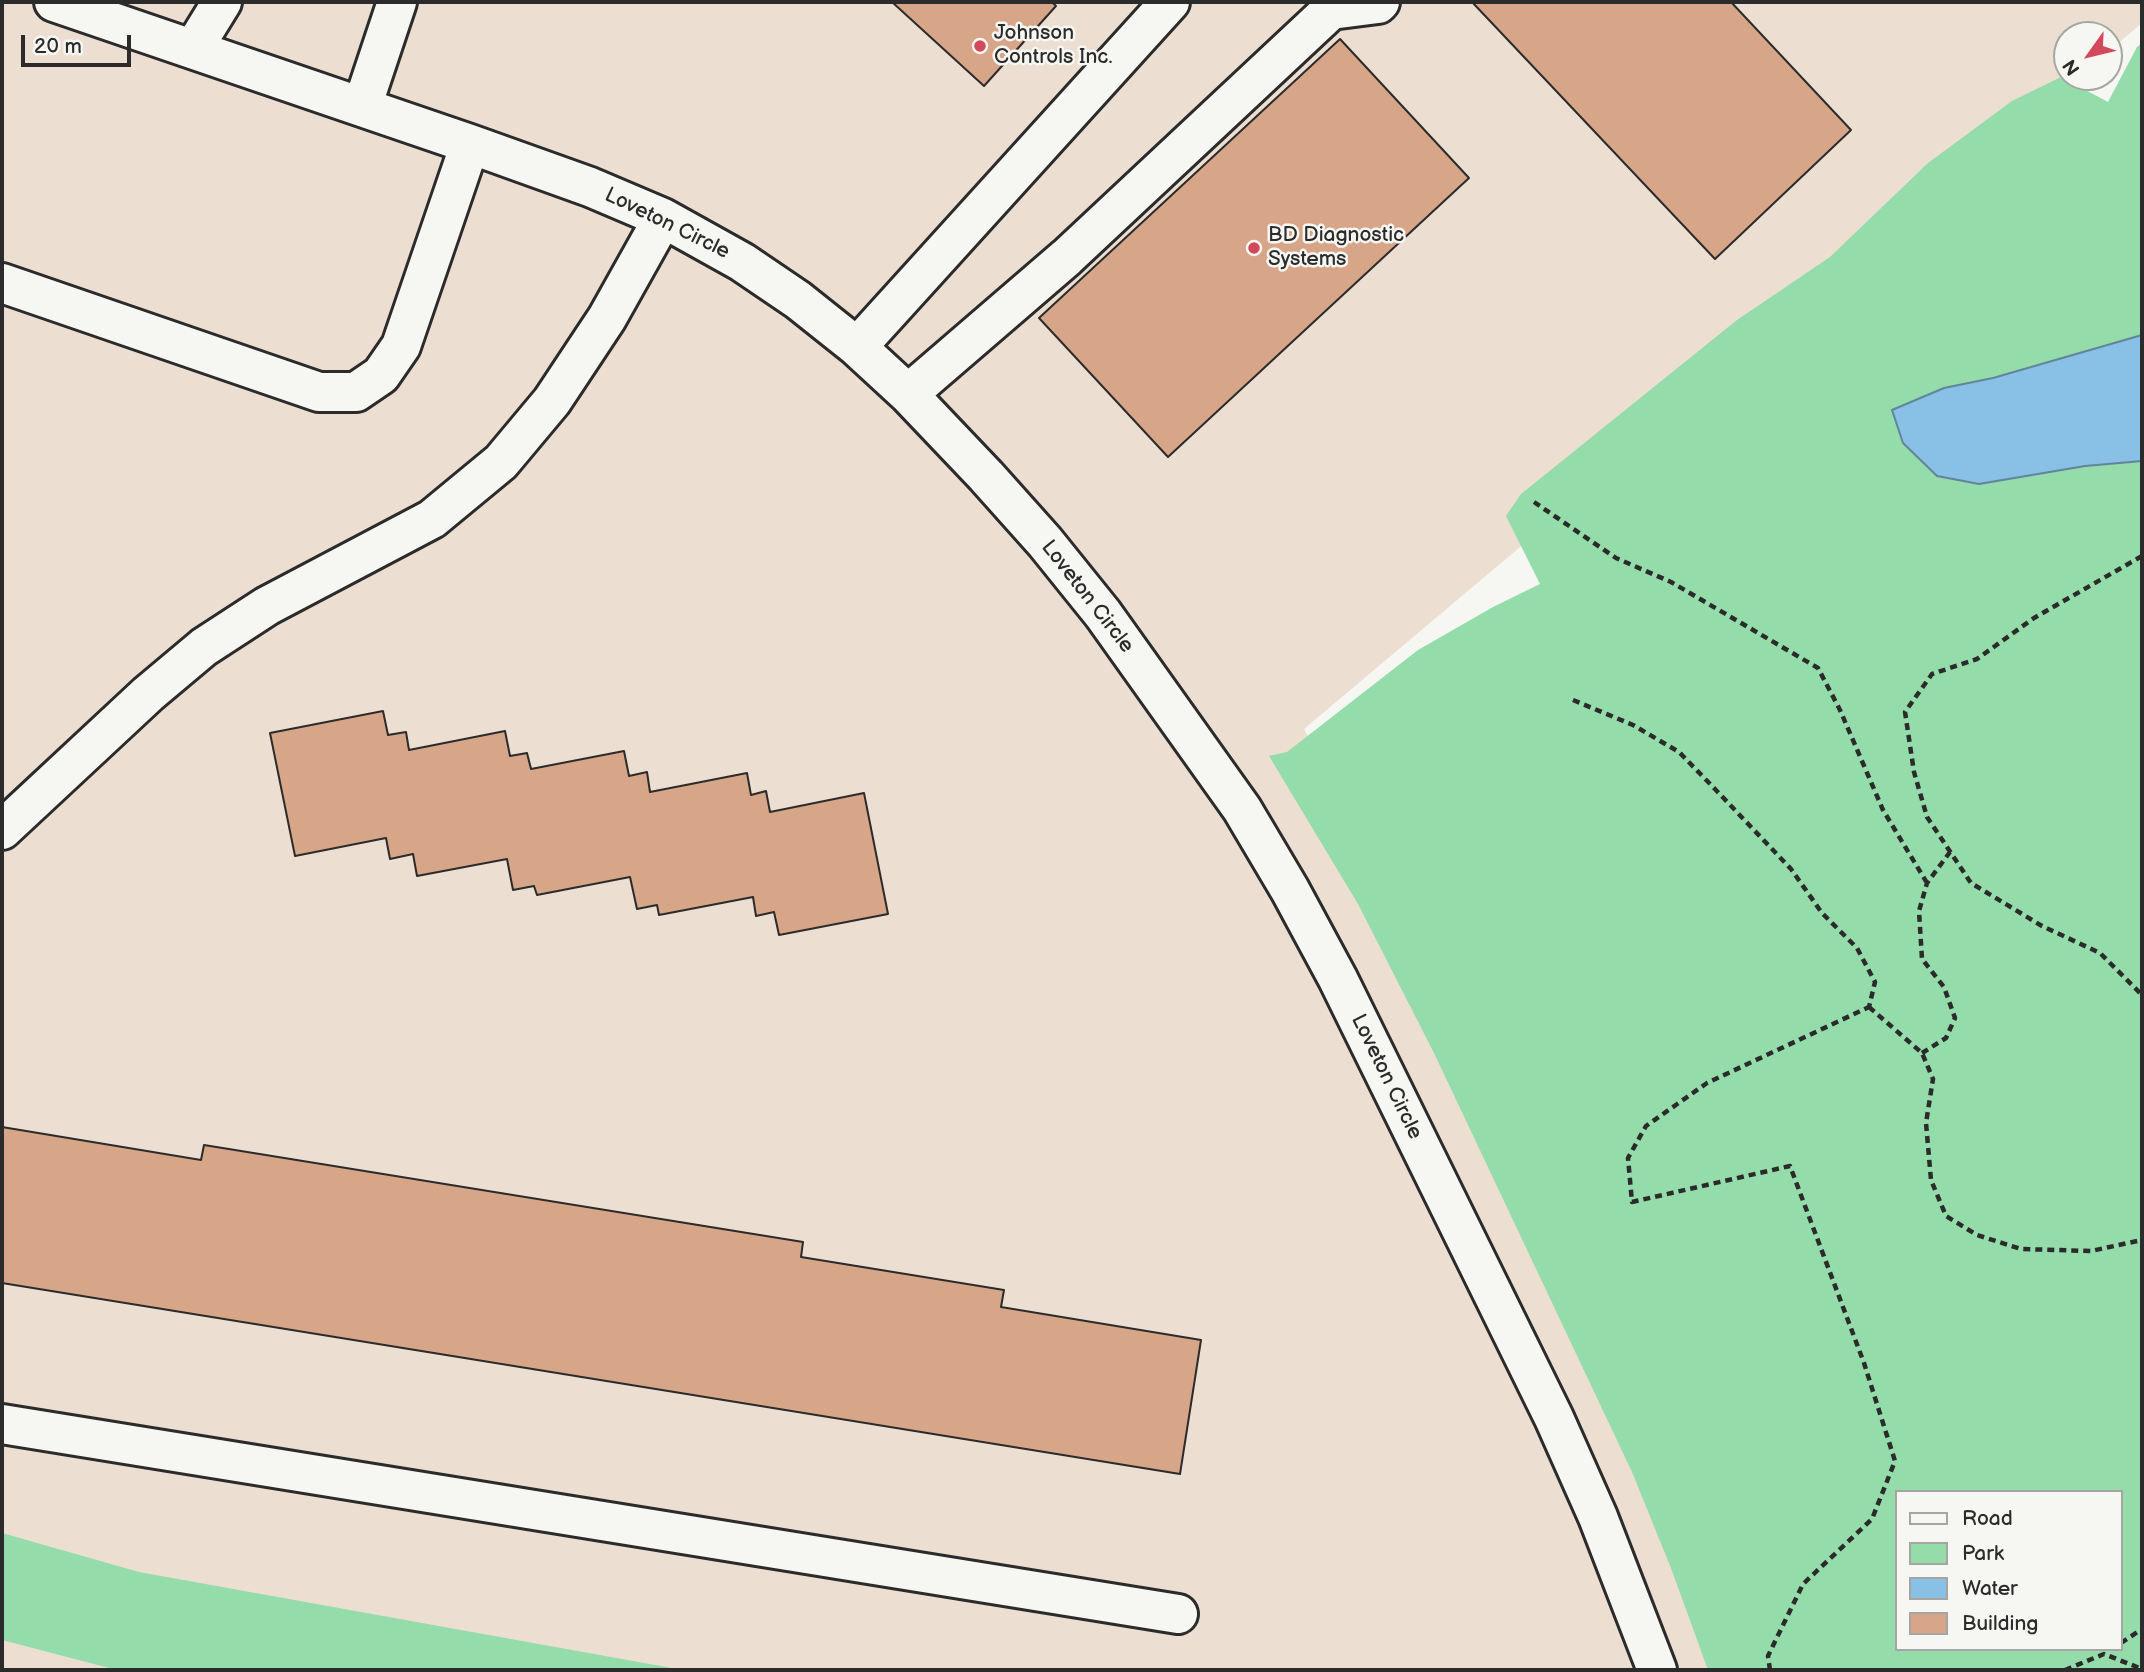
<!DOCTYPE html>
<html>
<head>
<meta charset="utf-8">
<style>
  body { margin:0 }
  #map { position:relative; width:2144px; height:1672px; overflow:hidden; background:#f6f6f2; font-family:"Balsamiq Sans",sans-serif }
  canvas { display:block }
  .frame { position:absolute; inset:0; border:4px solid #2b2b2b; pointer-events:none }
  .legend { position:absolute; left:1895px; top:1490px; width:228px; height:161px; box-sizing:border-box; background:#f6f6f2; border:2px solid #a5a5a2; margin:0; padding:9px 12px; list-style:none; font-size:21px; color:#2b2b2b }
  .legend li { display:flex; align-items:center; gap:14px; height:35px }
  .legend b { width:35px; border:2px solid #a5a5a2 }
  .north { position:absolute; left:2053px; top:21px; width:70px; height:70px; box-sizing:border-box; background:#f6f6f2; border:2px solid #a5a5a2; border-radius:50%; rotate:236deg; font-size:19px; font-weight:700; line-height:28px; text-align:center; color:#2b2b2b }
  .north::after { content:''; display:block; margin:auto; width:24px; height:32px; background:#d1495b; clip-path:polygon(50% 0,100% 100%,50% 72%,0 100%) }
  .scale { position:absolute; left:21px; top:35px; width:110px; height:32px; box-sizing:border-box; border:4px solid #2b2b2b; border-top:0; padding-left:9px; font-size:21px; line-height:24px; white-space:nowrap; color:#2b2b2b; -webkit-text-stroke:5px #f6f6f2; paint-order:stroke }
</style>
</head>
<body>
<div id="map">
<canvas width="2144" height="1672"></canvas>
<div class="frame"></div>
<ul class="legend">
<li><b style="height:9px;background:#f6f6f2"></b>Road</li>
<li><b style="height:19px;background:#94dcaa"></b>Park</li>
<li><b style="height:19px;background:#88c0e6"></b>Water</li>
<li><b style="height:19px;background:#d7a689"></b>Building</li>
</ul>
<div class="north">N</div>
<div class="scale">20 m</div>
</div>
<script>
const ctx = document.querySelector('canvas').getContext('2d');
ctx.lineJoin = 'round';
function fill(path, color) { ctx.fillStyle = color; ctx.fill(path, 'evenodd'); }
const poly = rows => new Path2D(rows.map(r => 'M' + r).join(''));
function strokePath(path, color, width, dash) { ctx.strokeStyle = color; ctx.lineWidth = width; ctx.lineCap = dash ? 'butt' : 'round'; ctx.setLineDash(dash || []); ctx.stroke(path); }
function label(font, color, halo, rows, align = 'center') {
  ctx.font = font + ' "Balsamiq Sans",sans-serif'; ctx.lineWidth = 5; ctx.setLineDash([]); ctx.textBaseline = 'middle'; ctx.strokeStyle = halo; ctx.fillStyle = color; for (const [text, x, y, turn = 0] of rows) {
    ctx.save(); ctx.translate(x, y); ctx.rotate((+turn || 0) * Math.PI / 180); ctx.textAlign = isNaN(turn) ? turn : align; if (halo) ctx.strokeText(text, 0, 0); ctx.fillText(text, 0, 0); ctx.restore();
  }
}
fill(poly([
  [2,2,2142,2,2142,23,2109,51,2109,35,2067,35,2067,77,2078,77,1304,729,1793,1670,2,1670]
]), '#edded2');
fill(poly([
  [2142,43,2142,1670,1708,1670,1671,1568,1632,1472,1434,1053,1358,904,1269,756,1287,752,1418,650,1493,607,1540,584,1506,516,1521,494,1737,320,1830,257,1928,163,2012,101,2061,77,2108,102,2137,47],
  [1897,1492,2121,1492,2121,1649,1897,1649],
  [2,1533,139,1572,683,1670,117,1670,2,1640]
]), '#94dcaa');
const water = poly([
  [2142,335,2142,461,2085,466,1979,484,1937,476,1903,443,1892,410,1944,388,1993,378,2142,335]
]);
fill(water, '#88c0e6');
strokePath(water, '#63849b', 2);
const building = poly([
  [892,2,1052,2,1056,6,984,86,892,2],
  [1472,2,1731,2,1851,130,1715,259,1472,2],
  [1340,39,1469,178,1168,457,1039,318,1340,39],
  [383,711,388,735,406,732,409,750,505,731,510,756,527,753,531,769,624,751,629,776,647,772,650,792,747,773,751,795,766,791,770,812,864,793,888,914,779,935,774,912,756,916,753,897,659,915,657,905,637,909,630,877,537,895,534,886,513,890,507,859,417,876,413,854,390,859,386,838,295,856,270,733,383,711],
  [2,1127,201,1160,204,1145,803,1242,801,1257,1004,1290,1001,1307,1201,1340,1180,1474,2,1283,2,1127]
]);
fill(building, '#d7a689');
strokePath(building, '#2b2b2b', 2);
const minor = poly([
  [54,2,470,144,590,187,663,218,742,262,798,300,857,347,908,394,986,476,1045,542,1103,614,1242,809,1290,890,1338,979,1554,1418,1598,1517,1657,1670],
  [193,49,222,2],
  [362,107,397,2],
  [2,283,319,392,356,392,381,375,401,346,470,144],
  [857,347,1170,2],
  [908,394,1067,257,1331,10,1378,4,1380,2],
  [2,830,148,694,204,647,267,606,432,519,501,462,552,401,607,318,663,218],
  [2,1424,1178,1614]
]);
strokePath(minor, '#2b2b2b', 44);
strokePath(poly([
  [1534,502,1616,558,1671,582,1818,668,1840,710,1883,810,1927,883],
  [2142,556,2034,618,1977,659,1932,674,1905,712,1914,772,1927,817,1971,883,2042,926,2100,953,2142,995],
  [1573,700,1633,725,1679,752,1714,788,1791,869,1822,913,1857,948,1875,982,1869,1007],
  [1869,1007,1922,1053,1933,1079,1926,1123,1931,1180,1946,1216,1977,1235,2021,1249,2091,1251,2142,1240],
  [1922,1053,1946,1038,1955,1018,1944,987,1922,959,1919,911,1927,883,1950,852],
  [2121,1643,2142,1629],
  [1770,1670,1768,1656,1803,1584,1872,1519,1895,1461,1864,1363,1790,1166,1632,1202,1628,1158,1646,1126,1707,1083,1869,1007],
  [2065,1670,2104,1654,2142,1669]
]), '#2b2b2b', 4.5, [7, 5]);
strokePath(minor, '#f6f6f2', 38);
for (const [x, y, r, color] of [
  [980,46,7,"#d1495b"],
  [1254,248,7,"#d1495b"]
]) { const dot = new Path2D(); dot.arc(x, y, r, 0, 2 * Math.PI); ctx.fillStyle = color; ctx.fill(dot); strokePath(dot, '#f6f6f2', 2.5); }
label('21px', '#2b2b2b', '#f6f6f2', [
  ["Johnson",994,34],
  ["Controls Inc.",994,58],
  ["BD Diagnostic",1268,236],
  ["Systems",1268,260]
], 'left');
label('21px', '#2b2b2b', '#f6f6f2', [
  ["Loveton Circle",667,224,26],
  ["Loveton Circle",1087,597,52],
  ["Loveton Circle",1386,1077,64]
]);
</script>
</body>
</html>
